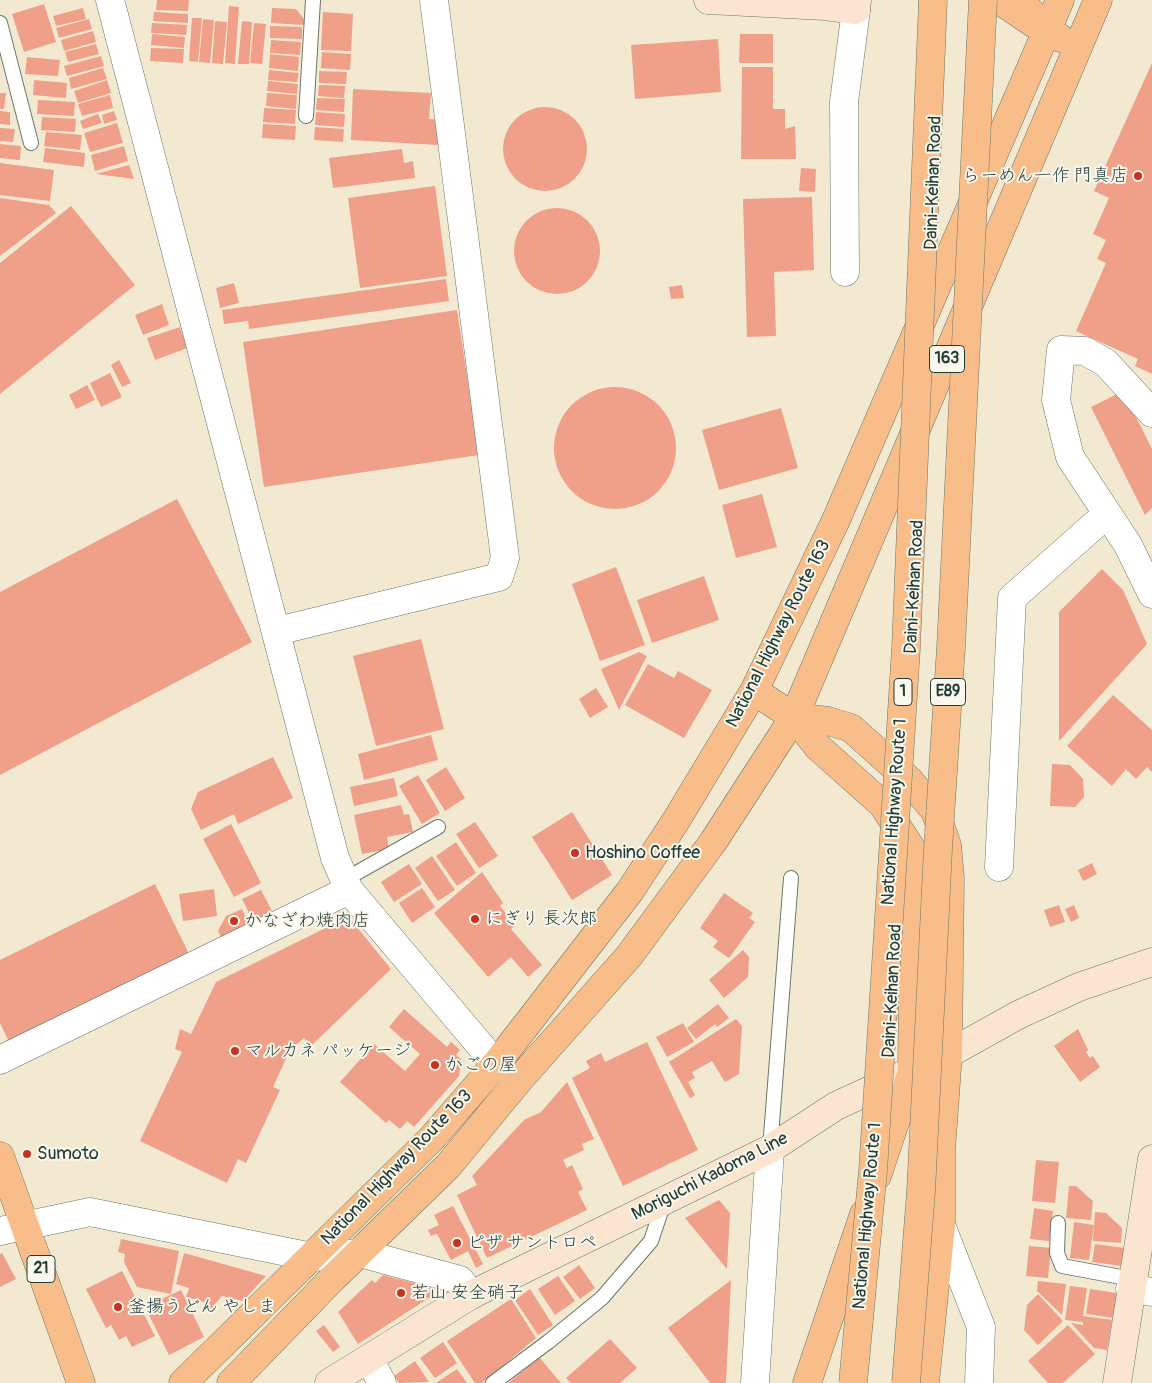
<!DOCTYPE html>
<html>
<head>
<meta charset="utf-8">
<style>
  body { margin:0 }
  canvas { display:block; background:#f3e9d1 }
</style>
</head>
<body>
<canvas width="1152" height="1383"></canvas>
<script>
const ctx = document.querySelector('canvas').getContext('2d');
ctx.lineJoin = 'round';
function fill(path, color) { ctx.fillStyle = color; ctx.fill(path, 'evenodd'); }
const poly = rows => new Path2D(rows.map(r => 'M' + r).join(''));
function strokePath(path, color, width, dash) { ctx.strokeStyle = color; ctx.lineWidth = width; ctx.lineCap = dash ? 'butt' : 'round'; ctx.setLineDash(dash || []); ctx.stroke(path); }
function label(font, color, halo, rows, align = 'center') {
  ctx.font = font + ' Pangolin,"Klee One",sans-serif'; ctx.lineWidth = 4; ctx.setLineDash([]); ctx.textBaseline = 'middle'; ctx.strokeStyle = halo; ctx.fillStyle = color; for (const [text, x, y, turn = 0] of rows) {
    ctx.save(); ctx.translate(x, y); ctx.rotate((+turn || 0) * Math.PI / 180); ctx.textAlign = isNaN(turn) ? turn : align; if (halo) ctx.strokeText(text, 0, 0); ctx.fillText(text, 0, 0); ctx.restore();
  }
}
fill(poly([
  [157,0,189,0,188,11,156,10],
  [44,4,56,42,24,52,12,14],
  [229,6,239,7,235,64,225,63],
  [83,8,86,19,56,26,53,16],
  [272,8,296,9,304,19,304,25,271,23],
  [154,12,188,14,188,23,153,21],
  [323,12,353,14,351,51,321,50],
  [192,18,202,18,198,62,189,61],
  [89,19,92,29,59,38,56,28],
  [203,19,214,20,210,63,199,62],
  [215,21,227,22,223,64,212,63],
  [242,21,252,22,249,64,238,64],
  [152,23,187,25,186,35,151,33],
  [254,23,266,24,262,64,250,63],
  [270,26,302,27,302,39,270,38],
  [93,31,96,42,64,51,61,40],
  [152,34,185,37,184,48,151,45],
  [740,34,773,34,773,63,739,63],
  [718,39,721,92,635,99,631,45],
  [271,40,301,42,300,55,270,53],
  [96,44,99,54,68,62,65,52],
  [151,48,184,49,183,63,150,61],
  [322,52,351,54,350,70,321,68],
  [270,54,299,57,298,71,269,68],
  [101,56,104,66,67,76,64,66],
  [27,57,60,60,58,76,25,74],
  [1152,63,1152,374,1135,366,1138,359,1076,331,1106,263,1097,259,1106,240,1093,234,1109,198,1094,191],
  [742,67,773,67,773,109,785,109,785,129,795,126,796,159,741,159],
  [103,68,107,79,71,89,69,78],
  [269,70,299,73,297,82,268,80],
  [319,71,347,72,346,84,319,83],
  [34,80,67,83,66,98,33,95],
  [107,80,111,93,78,103,74,91],
  [268,81,298,84,297,94,267,91],
  [319,85,345,86,344,98,318,96],
  [353,89,431,93,429,119,439,120,438,145,351,140],
  [0,93,6,93,4,109,0,109],
  [267,93,297,95,296,109,266,106],
  [110,95,113,108,82,116,78,104],
  [317,98,345,99,344,112,316,110],
  [38,100,75,102,74,116,37,114],
  '503 149a42 42 0 1 1 84 0a42 42 0 1 1-84 0Z',
  [264,108,296,110,295,124,263,122],
  [0,111,10,112,10,125,0,124],
  [114,111,117,120,104,124,102,115],
  [316,112,345,114,344,127,315,125],
  [98,114,102,123,83,129,80,121],
  [42,117,76,119,75,132,41,130],
  [117,123,123,143,90,152,84,133],
  [263,124,296,126,295,140,262,138],
  [315,127,344,129,343,142,314,140],
  [0,128,15,129,13,142,0,141],
  [46,132,82,135,80,150,44,146],
  [0,144,21,146,20,160,0,158],
  [124,146,128,161,95,171,91,155],
  [45,148,85,153,84,167,43,162],
  [402,149,404,163,413,161,415,178,333,188,329,158],
  [0,163,54,170,50,201,0,195],
  [129,165,134,179,96,174],
  [801,168,816,169,815,192,799,191],
  [435,186,447,276,360,288,348,198],
  [812,197,814,270,774,272,776,336,747,337,743,199],
  [0,198,49,205,56,213,0,256],
  [71,206,135,285,0,394,0,263],
  '514 251a43 43 0 1 1 86 0a43 43 0 1 1-86 0Z',
  [446,279,449,301,249,329,248,321,224,324,222,310],
  [234,283,239,303,220,308,216,288],
  [682,285,684,298,671,299,669,287],
  [162,304,169,325,143,335,135,315],
  [457,310,479,455,264,487,243,342],
  [180,327,187,348,155,360,147,338],
  [119,360,131,383,122,387,111,365],
  [110,373,122,397,101,407,90,383],
  [87,385,95,400,76,409,69,395],
  '554 448a61 61 0 1 1 122 0a61 61 0 1 1-122 0Z',
  [1123,391,1152,449,1152,508,1145,515,1091,407],
  [781,408,798,468,719,490,702,430],
  [762,494,777,547,736,558,722,505],
  [177,499,252,642,0,775,0,592],
  [616,567,645,645,600,661,572,584],
  [1102,569,1123,590,1147,644,1059,741,1059,612],
  [704,576,719,620,652,643,637,600],
  [421,639,444,729,376,746,353,656],
  [639,652,647,656,619,710,601,669],
  [648,664,674,678,678,671,712,690,684,738,625,705],
  [596,688,608,707,590,718,579,699],
  [1113,695,1152,730,1152,772,1147,767,1136,779,1126,769,1112,786,1067,746],
  [431,735,438,760,364,780,358,754],
  [273,757,293,798,238,824,234,814,201,830,191,809,198,792],
  [1052,764,1070,765,1083,779,1084,797,1075,807,1050,806],
  [446,767,465,798,445,811,426,780],
  [418,775,440,813,422,824,399,786],
  [394,778,398,796,354,806,350,787],
  [401,805,404,815,409,814,413,832,387,837,389,849,362,854,354,815],
  [572,812,612,875,572,900,532,837],
  [475,822,498,856,479,868,456,834],
  [231,824,261,883,234,897,203,839],
  [456,842,476,873,457,886,436,856],
  [432,856,455,890,438,901,415,868],
  [1092,863,1097,874,1083,881,1078,870],
  [409,864,422,884,394,902,381,882],
  [482,872,503,903,500,906,516,925,511,929,542,965,528,977,511,957,488,977,434,913],
  [155,884,189,954,9,1042,0,1023,0,960],
  [422,888,435,907,412,923,399,903],
  [214,889,217,916,183,921,179,894],
  [261,890,273,913,254,923,242,899],
  [724,893,753,913,749,918,755,922,729,958,713,947,718,941,700,928],
  [1059,905,1065,922,1050,927,1044,910],
  [1074,905,1079,918,1071,922,1065,909],
  [242,909,250,927,222,939,218,931,226,916],
  [344,919,352,921,391,969,311,1046,304,1038,290,1050,273,1087,280,1090,246,1163,238,1159,227,1183,140,1141,182,1052,175,1049,180,1029,191,1034,216,982],
  [743,950,749,957,748,977,724,998,709,980],
  [718,1004,729,1018,717,1027,715,1024,696,1039,687,1028],
  [404,1009,447,1047,451,1042,460,1050,456,1055,461,1059,459,1076,414,1127,407,1121,400,1129,389,1120,386,1123,340,1082,374,1044,405,1071,420,1054,389,1027],
  [736,1019,742,1026,739,1074,725,1082,712,1061,692,1072,695,1078,688,1082,695,1095,690,1098,669,1062],
  [683,1023,694,1042,667,1057,656,1037],
  [1078,1029,1088,1050,1086,1052,1090,1058,1093,1056,1100,1067,1080,1082,1054,1046],
  [647,1042,698,1150,623,1186,572,1078,590,1068,586,1061,601,1053,605,1062],
  [567,1082,594,1139,582,1144,584,1150,563,1160,567,1168,572,1165,583,1189,578,1192,587,1210,487,1258,457,1195,477,1185,472,1176,524,1120,541,1112],
  [1036,1160,1059,1162,1055,1203,1032,1201],
  [1069,1186,1076,1186,1093,1201,1091,1220,1066,1218],
  [719,1200,730,1213,727,1269,685,1218],
  [453,1206,483,1264,476,1268,468,1251,451,1260,437,1234,431,1236,428,1230,439,1225,434,1215],
  [1034,1208,1053,1211,1049,1241,1030,1239],
  [1095,1212,1106,1213,1122,1228,1121,1243,1093,1241],
  [1074,1222,1094,1225,1089,1260,1070,1258],
  [121,1239,179,1251,171,1294,137,1287,124,1262,125,1254,118,1252],
  [1095,1244,1125,1248,1122,1266,1092,1262],
  [1029,1246,1051,1248,1048,1278,1026,1276],
  [2,1253,16,1279,0,1287,0,1254],
  [184,1253,266,1276,243,1301,222,1296,211,1309,204,1306,204,1302,186,1297,189,1288,176,1284],
  [579,1265,595,1288,580,1299,563,1277],
  [122,1271,155,1336,132,1347,126,1336,119,1340,111,1325,106,1328,86,1289],
  [383,1275,441,1290,358,1344,338,1312,372,1280,375,1283],
  [558,1276,575,1301,555,1315,538,1289],
  [731,1280,726,1383,710,1383,668,1328],
  [1038,1281,1066,1284,1062,1315,1037,1291],
  [1070,1286,1087,1288,1083,1316,1112,1320,1107,1350,1094,1348,1071,1323,1083,1325,1083,1322,1065,1320],
  [530,1289,553,1325,538,1335,515,1300],
  [1090,1289,1117,1293,1114,1318,1086,1314],
  [181,1290,204,1337,169,1355,145,1307],
  [1038,1294,1063,1321,1038,1345,1024,1330,1027,1305],
  [511,1299,536,1338,482,1383,475,1383,447,1341],
  [324,1325,340,1347,333,1352,316,1331],
  [1068,1325,1095,1354,1063,1383,1048,1383,1028,1361],
  [610,1339,637,1368,620,1383,571,1383,566,1378],
  [443,1342,457,1363,435,1378,420,1358],
  [539,1357,561,1383,508,1383],
  [415,1361,429,1382,399,1383,394,1376],
  [457,1369,467,1383,436,1383]
]), '#f09f88');
const lane = poly([
  [0,23,31,143],
  [306,116,313,0],
  [344,880,438,827],
  [770,1149,791,878],
  [1058,1223,1057,1253,1062,1266,1132,1279],
  [493,1383,548,1342,602,1298,651,1241,664,1202]
]);
const street = poly([
  [110,0,335,858,349,890,496,1064],
  [845,272,844,102,856,10],
  [1152,413,1106,363,1085,351,1061,350,1056,400,1070,457,1128,545,1152,594],
  [277,631,499,577,505,558,434,0],
  [999,867,1012,598,1107,514],
  [0,1060,349,890],
  [941,1225,981,1327,979,1383],
  [0,1231,90,1212,312,1257,360,1253,460,1280,471,1295],
  [1130,1289,1152,1292],
  [369,1359,382,1383],
  [755,1383,770,1149]
]);
const secondary = poly([
  [708,0,825,6,856,10,857,0],
  [329,1383,471,1295,770,1149,836,1106,948,1054,1018,1015,1079,987,1152,962],
  [1117,1383,1152,1159]
]);
const primary = poly([
  [0,1156,81,1383]
]);
const highway = poly([
  [999,0,1033,23],
  [1020,0,1047,31,1060,38],
  [754,691,794,717,818,747,883,805,911,848,914,878,912,1072,877,1176],
  [794,717,828,721,851,728,909,780,935,811,947,845,950,877,948,1054,941,1151,941,1225,925,1383],
  [183,1383,432,1138,496,1064,630,891,677,819,754,691,836,520,1060,0],
  [231,1383,333,1278,448,1166,519,1080,629,956,713,842,794,717,1098,0],
  [807,1383,864,1214]
]);
strokePath(lane, '#69796b', 16);
strokePath(street, '#69796b', 29);
strokePath(secondary, '#69796b', 29);
strokePath(primary, '#69796b', 29);
strokePath(highway, '#69796b', 29);
strokePath(lane, '#fff', 14);
strokePath(street, '#fff', 28);
strokePath(secondary, '#fce5d0', 28);
strokePath(primary, '#f8bd89', 28);
strokePath(highway, '#f8bd89', 28);
const highwayBridge = poly([
  [853,1383,873,1170,906,648,933,0],
  [906,1383,921,1191,938,849,951,647,983,0]
]);
strokePath(highwayBridge, '#69796b', 29, []);
strokePath(highwayBridge, '#f8bd89', 28);
for (const [x, y, r, color] of [
  [1138,176,5,"#c8321e"],
  [575,853,5,"#c8321e"],
  [475,919,5,"#c8321e"],
  [234,921,5,"#c8321e"],
  [235,1051,5,"#c8321e"],
  [435,1065,5,"#c8321e"],
  [27,1154,5,"#c8321e"],
  [457,1243,5,"#c8321e"],
  [401,1293,5,"#c8321e"],
  [118,1307,5,"#c8321e"]
]) { const dot = new Path2D(); dot.arc(x, y, r, 0, 2 * Math.PI); ctx.fillStyle = color; ctx.fill(dot); strokePath(dot, '#fbf7ec', 2); }
for (const [x, y, w] of [
  [947,359,35],
  [903,692,18],
  [948,692,35],
  [41,1269,28]
]) { const box = new Path2D(); box.roundRect(x - w / 2, y - 13.5, w, 27, 4); ctx.fillStyle = '#fbf7ec'; ctx.fill(box); strokePath(box, '#1f3d34', 1); }
label('bold 16px', '#1f3d34', null, [
  ["163",947,359],
  ["1",903,692],
  ["E89",948,692],
  ["21",41,1269]
]);
label('18px', '#1f3d34', '#fbf7ec', [
  ["らーめん一作 門真店",1128,176,"right"],
  ["Hoshino Coffee",585,853],
  ["にぎり 長次郎",485,919],
  ["かなざわ焼肉店",244,921],
  ["マルカネ パッケージ",245,1051],
  ["かごの屋",445,1065],
  ["Sumoto",37,1154],
  ["ピザ サントロペ",467,1243],
  ["若山 安全硝子",411,1293],
  ["釜揚うどん やしま",128,1307]
], 'left');
label('18px', '#1f3d34', '#fbf7ec', [
  ["Daini-Keihan Road",934,183,-88],
  ["Daini-Keihan Road",915,587,-87],
  ["National Highway Route 163",779,634,-63],
  ["National Highway Route 1",895,812,-86],
  ["Daini-Keihan Road",893,991,-87],
  ["National Highway Route 163",397,1168,-46],
  ["Moriguchi Kadoma Line",710,1177,-27],
  ["National Highway Route 1",868,1216,-85]
]);
</script>
</body>
</html>
